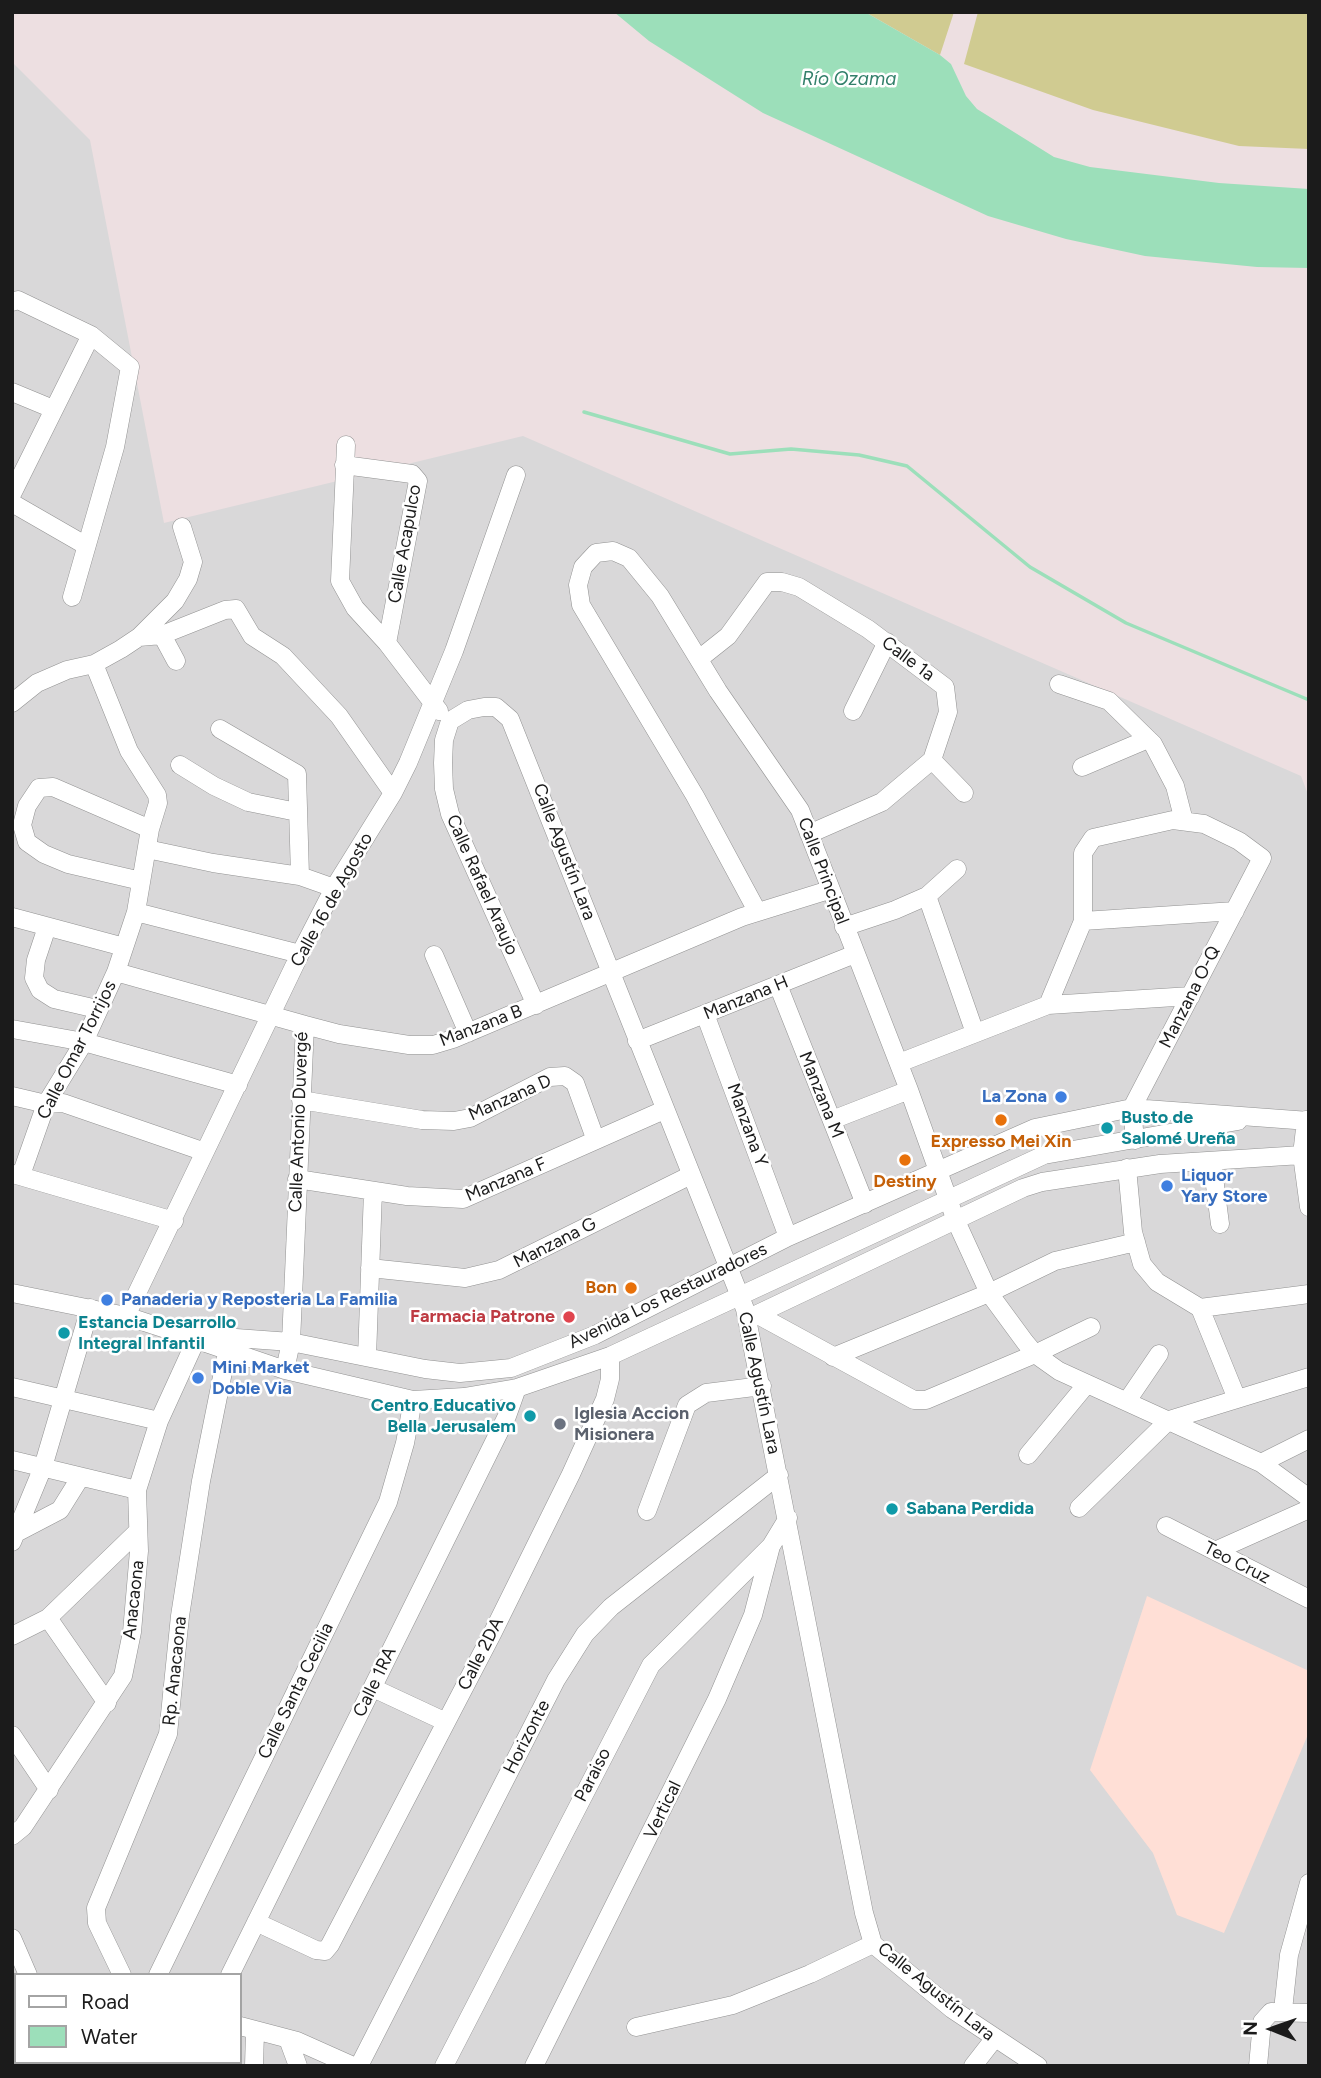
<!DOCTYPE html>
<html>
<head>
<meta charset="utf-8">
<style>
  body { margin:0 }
  #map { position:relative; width:1321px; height:2078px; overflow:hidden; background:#eddfe1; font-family:Figtree,sans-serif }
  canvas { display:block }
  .frame { position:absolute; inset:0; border:14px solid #1b1b1b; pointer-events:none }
  .legend { position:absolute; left:14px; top:1973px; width:228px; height:91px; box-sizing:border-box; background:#fff; border:2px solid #a4a4a4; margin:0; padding:9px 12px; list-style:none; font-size:21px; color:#1b1b1b }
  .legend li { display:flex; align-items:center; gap:14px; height:35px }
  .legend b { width:35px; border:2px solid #a4a4a4 }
  .north { position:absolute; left:1237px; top:1994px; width:70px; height:70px; -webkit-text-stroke:5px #fff; paint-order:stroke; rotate:271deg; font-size:19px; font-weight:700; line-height:28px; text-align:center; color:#1b1b1b }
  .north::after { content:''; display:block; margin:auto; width:24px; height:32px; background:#1b1b1b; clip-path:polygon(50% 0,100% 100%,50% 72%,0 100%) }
</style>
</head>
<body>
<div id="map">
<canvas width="1321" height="2078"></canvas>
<div class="frame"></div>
<ul class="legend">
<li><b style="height:9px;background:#fff"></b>Road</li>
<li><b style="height:19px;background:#9cdfba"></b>Water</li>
</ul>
<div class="north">N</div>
</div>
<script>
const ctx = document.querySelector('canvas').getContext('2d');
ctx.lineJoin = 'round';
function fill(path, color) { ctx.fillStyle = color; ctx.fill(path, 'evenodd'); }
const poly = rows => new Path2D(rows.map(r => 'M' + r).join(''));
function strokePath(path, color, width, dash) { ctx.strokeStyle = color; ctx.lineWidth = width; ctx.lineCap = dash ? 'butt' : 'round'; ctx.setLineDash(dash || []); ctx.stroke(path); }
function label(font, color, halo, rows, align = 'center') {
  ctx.font = font + ' Figtree,sans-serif'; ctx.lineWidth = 5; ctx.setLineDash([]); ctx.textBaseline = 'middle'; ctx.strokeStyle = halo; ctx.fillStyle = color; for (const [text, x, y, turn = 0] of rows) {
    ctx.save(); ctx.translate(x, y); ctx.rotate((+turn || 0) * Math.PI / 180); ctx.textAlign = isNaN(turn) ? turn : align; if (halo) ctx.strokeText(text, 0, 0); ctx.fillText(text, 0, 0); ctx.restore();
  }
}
fill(poly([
  [12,62,90,140,164,523,523,436,1301,776,1309,797,1309,2066,12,2066],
  [16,1975,240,1975,240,2062,16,2062]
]), '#d9d8d9');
fill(poly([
  [1147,1596,1309,1671,1309,1732,1224,1933,1177,1915,1153,1853,1090,1770]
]), '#ffdfd6');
fill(poly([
  [865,12,954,12,940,55],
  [978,12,1309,12,1309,149,1239,146,1093,110,964,64]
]), '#d0cb91');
fill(poly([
  [614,12,865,12,940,55,951,64,966,96,977,109,1054,157,1090,167,1219,183,1309,189,1309,268,1257,267,1145,256,1066,239,988,216,763,113,649,41]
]), '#9cdfba');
strokePath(poly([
  [584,412,730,454,791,449,859,455,907,466,1030,567,1126,623,1309,700]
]), '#9cdfba', 3.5);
const minor = poly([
  [12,302,18,300,91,335,130,367,115,447,72,597],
  [12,392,53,409],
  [346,445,340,581,355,608,387,643,439,711],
  [344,465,412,474,418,481,387,643],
  [12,494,91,335],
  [12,503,85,545],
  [162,635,176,661],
  [139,637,162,635,225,610,236,609,252,636,283,656,339,716,393,793],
  [699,659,728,636,767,582,782,582,799,587,868,629,945,687,948,712,932,760,882,802,809,834],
  [1059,684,1109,701,1153,744,1175,786,1184,821],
  [12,703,37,683,67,670,94,664,121,649,139,637,175,601,188,579,193,562,182,527],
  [853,711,887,642],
  [450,721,468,710,484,707,496,707,510,719,745,1309,864,1913,873,1944,952,2009,1038,2066],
  [450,721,444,740,443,763,444,789,450,814,536,1005],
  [220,729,297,774,300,876],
  [932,760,964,793],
  [180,765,214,786,248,802,297,812],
  [1082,767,1148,739],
  [147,849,213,863,300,876,334,888],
  [141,881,68,864,44,854,27,842,22,825,27,806,39,788,53,787,150,829],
  [927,896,975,1033],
  [757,911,695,796,581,605,578,585,583,567,596,553,613,551,629,558,660,596,718,691,800,810,909,1090,956,1221,989,1293,1025,1342,1035,1354,1059,1371,1261,1463,1309,1498],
  [136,912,300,954],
  [12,917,124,947],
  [1083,921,1235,911],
  [47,927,36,960,34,978,40,990,54,999,97,1009],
  [844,927,895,910,927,896,957,869],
  [434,955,468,1033],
  [116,972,305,1025,291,1342,285,1370],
  [778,985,865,1204],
  [1048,1005,1083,921,1083,853,1093,838,1173,820,1204,824,1239,841,1262,858,1132,1108,1135,1140],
  [705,1014,788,1237],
  [305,1025,339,1034,409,1045,433,1045,453,1039,742,917,829,890],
  [12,1029,84,1042,238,1085],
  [637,1041,855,954],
  [899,1063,1048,1005,1191,996],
  [12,1096,46,1104,63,1103,205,1152],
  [301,1100,422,1120,454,1121,470,1118,550,1077,565,1076,575,1083,595,1138],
  [832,1120,909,1090],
  [1306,1120,1302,1155,1309,1207],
  [1212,1162,1220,1224],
  [1127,1168,1133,1232,1142,1264,1157,1282,1200,1308,1237,1399],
  [13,1174,174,1221],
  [21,1175,46,1104,84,1042,116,972,136,912,150,829,158,803,157,795,129,751,94,664],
  [297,1179,407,1196,463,1199,664,1110],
  [370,1268,465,1278,499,1270,689,1176],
  [12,1293,126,1316,181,1334,291,1342,425,1369,460,1373,511,1368,595,1335,788,1237,1035,1128,1132,1108,1309,1121],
  [1200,1308,1309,1294],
  [758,1315,914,1400,926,1400,1035,1354,1091,1327],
  [126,1316,300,954,334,888,393,793,408,763,454,651,516,475],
  [747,1319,1023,1188,1042,1182,1160,1164,1302,1155],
  [200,1341,285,1370,413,1400,464,1397,517,1388,610,1356,1044,1155,1238,1121],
  [367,1357,373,1191],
  [833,1357,989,1293,1055,1261,1136,1242],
  [12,1387,159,1421],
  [1127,1401,1159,1354],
  [1028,1455,1086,1385],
  [12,1460,137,1490],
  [1261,1463,1309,1439],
  [1079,1508,1169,1420,1309,1377],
  [647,1511,687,1405,706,1393,762,1386],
  [1166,1526,1309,1599],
  [12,1532,16,1533,60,1510,80,1478],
  [12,1542,43,1467,90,1308],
  [1215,1551,1309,1509],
  [48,1618,107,1703],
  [12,1636,48,1618,138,1531],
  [373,1688,446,1722],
  [12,1735,49,1790],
  [12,1836,23,1827,123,1676,132,1632,139,1551,137,1490,159,1421,196,1340],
  [256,1922,316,1950,325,1951,330,1945,492,1634,571,1474,605,1399,610,1379,610,1356],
  [12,1938,28,1975],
  [122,1975,97,1923,96,1908,168,1734,180,1616,201,1481,227,1352],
  [158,1975,388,1502,405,1443,413,1400],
  [230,1975,507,1416,517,1388],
  [1283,2010,1289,1955,1309,1883],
  [240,2026,297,2041,353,2066],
  [636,2027,733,2005,810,1974,873,1944],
  [288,2039,298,2066],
  [59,2062,61,2066],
  [113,2066,115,2062],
  [216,2066,216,2062],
  [254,2066,255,2032],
  [359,2066,556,1680,585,1634,611,1607,779,1475],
  [444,2066,651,1665,771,1546,788,1518],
  [534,2066,717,1699,753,1615,771,1546],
  [973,2066,994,2039],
  [1258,2066,1262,2022,1271,2012,1309,2013]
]);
strokePath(minor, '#929292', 19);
strokePath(minor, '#fff', 18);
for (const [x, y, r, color] of [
  [1061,1097,7,"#3f7fe0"],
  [1001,1120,7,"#e8710a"],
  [1107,1128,7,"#0f9aa8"],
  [905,1160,7,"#e8710a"],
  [1167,1186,7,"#3f7fe0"],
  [631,1288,7,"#e8710a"],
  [107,1300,7,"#3f7fe0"],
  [569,1317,7,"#e0444e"],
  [64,1333,7,"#0f9aa8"],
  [198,1378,7,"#3f7fe0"],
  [530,1416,7,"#0f9aa8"],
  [560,1424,7,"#6b7280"],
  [892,1509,7,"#0f9aa8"]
]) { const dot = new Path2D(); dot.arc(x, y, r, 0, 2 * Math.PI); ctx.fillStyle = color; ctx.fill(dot); strokePath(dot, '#fff', 2.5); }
label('18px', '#1b1b1b', '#fff', [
  ["Calle Acapulco",405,544,-80],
  ["Calle 1a",908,659,37],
  ["Calle Agustín Lara",564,852,69],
  ["Calle Principal",823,871,69],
  ["Calle Rafael Araujo",482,885,66],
  ["Calle 16 de Agosto",332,900,-61],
  ["Manzana O-Q",1190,997,-63],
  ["Manzana H",746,998,-22],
  ["Manzana B",481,1026,-21],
  ["Calle Omar Torrijos",77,1050,-63],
  ["Manzana M",821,1095,68],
  ["Manzana D",510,1098,-24],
  ["Calle Antonio Duvergé",299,1122,-88],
  ["Manzana Y",747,1125,70],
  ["Manzana F",506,1180,-23],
  ["Manzana G",555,1243,-27],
  ["Avenida Los Restauradores",668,1296,-26],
  ["Calle Agustín Lara",759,1383,78],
  ["Teo Cruz",1237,1563,27],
  ["Anacaona",134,1600,-84],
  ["Calle 2DA",481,1654,-63],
  ["Rp. Anacaona",175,1671,-84],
  ["Calle 1RA",375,1682,-64],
  ["Calle Santa Cecilia",296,1691,-64],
  ["Horizonte",527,1737,-63],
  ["Paraiso",593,1775,-63],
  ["Vertical",663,1810,-64],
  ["Calle Agustín Lara",936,1992,39]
]);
label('bold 18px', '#366cbe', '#fff', [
  ["La Zona",1047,1097,"right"],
  ["Liquor",1181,1176],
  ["Yary Store",1181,1197],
  ["Panaderia y Reposteria La Familia",121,1300],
  ["Mini Market",212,1368],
  ["Doble Via",212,1389]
], 'left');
label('bold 18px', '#0d838f', '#fff', [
  ["Busto de",1121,1118],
  ["Salomé Ureña",1121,1139],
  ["Estancia Desarrollo",78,1323],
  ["Integral Infantil",78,1344],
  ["Centro Educativo",516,1406,"right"],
  ["Bella Jerusalem",516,1427,"right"],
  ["Sabana Perdida",906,1509]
], 'left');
label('bold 18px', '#c56008', '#fff', [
  ["Expresso Mei Xin",1001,1142],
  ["Destiny",905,1182],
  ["Bon",617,1288,"right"]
]);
label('bold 18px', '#be3a42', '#fff', [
  ["Farmacia Patrone",555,1317]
], 'right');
label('bold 18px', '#5b616d', '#fff', [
  ["Iglesia Accion",574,1414],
  ["Misionera",574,1435]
], 'left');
label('italic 19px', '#33806b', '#fff', [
  ["Río Ozama",849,79]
]);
</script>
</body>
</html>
